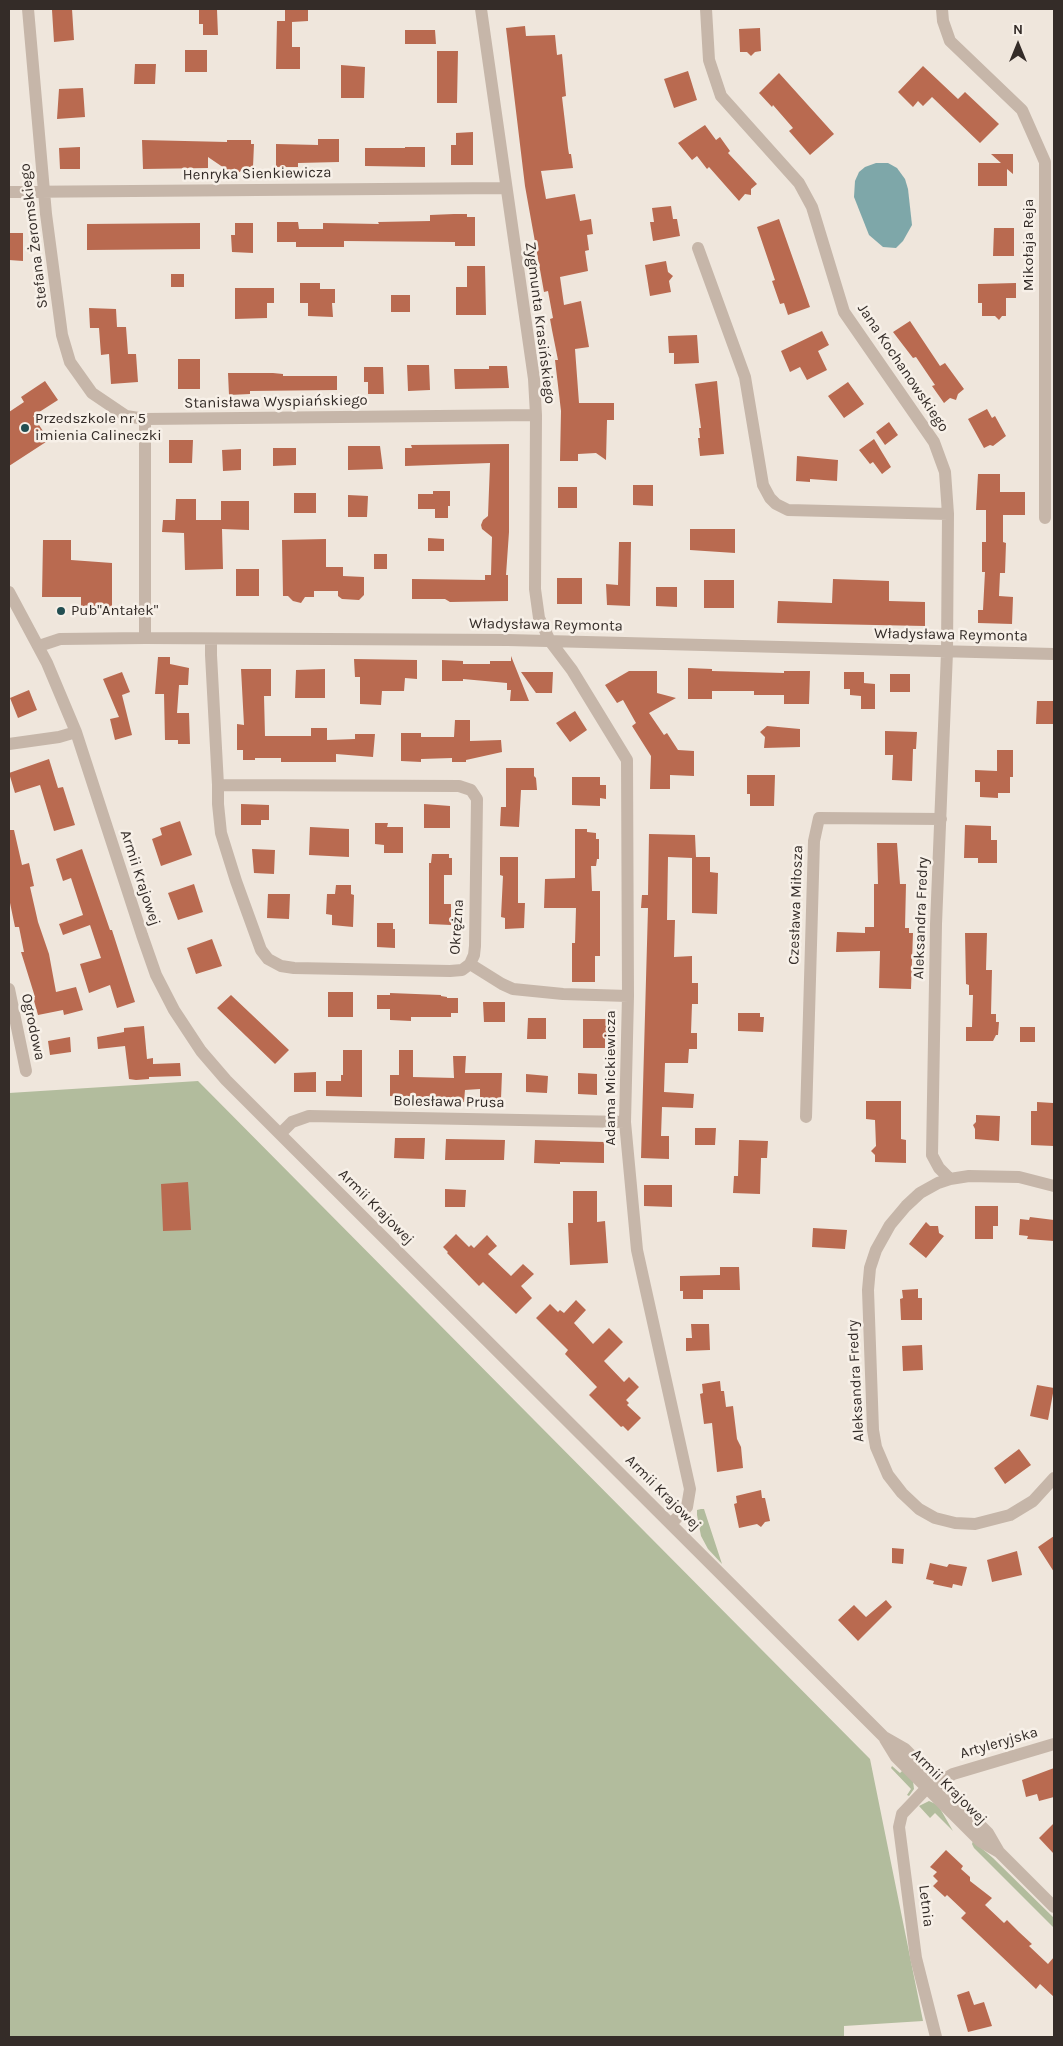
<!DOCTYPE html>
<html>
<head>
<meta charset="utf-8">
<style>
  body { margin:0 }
  #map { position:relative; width:1063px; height:2046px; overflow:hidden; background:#efe6dc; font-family:Karla,sans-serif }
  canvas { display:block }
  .frame { position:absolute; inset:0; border:10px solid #342c28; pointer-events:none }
  .north { position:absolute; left:993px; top:20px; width:50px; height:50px; -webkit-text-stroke:4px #f7f0e8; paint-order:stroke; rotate:0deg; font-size:14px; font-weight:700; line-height:20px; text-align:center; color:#342c28 }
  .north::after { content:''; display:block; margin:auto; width:18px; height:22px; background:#342c28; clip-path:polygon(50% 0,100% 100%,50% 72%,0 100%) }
</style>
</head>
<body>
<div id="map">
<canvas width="1063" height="2046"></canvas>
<div class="frame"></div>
<div class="north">N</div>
</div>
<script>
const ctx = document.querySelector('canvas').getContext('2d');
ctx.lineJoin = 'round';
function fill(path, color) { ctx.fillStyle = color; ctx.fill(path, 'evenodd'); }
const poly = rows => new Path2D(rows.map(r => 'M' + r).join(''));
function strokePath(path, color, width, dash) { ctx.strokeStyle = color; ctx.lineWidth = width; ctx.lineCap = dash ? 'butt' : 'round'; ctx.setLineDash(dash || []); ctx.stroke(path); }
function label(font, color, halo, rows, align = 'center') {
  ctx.font = font + ' Karla,sans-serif'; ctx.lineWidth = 5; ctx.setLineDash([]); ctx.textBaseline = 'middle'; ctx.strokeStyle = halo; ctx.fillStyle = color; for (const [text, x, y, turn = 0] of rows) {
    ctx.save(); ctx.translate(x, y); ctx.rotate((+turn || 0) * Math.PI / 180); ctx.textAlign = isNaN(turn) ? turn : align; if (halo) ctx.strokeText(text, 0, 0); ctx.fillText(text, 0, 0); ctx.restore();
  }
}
fill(poly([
  [198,1081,870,1759,923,2021,844,2026,844,2037,9,2037,9,1093],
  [701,1509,704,1509,722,1564,708,1549,701,1536,697,1515,697,1510],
  [892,1766,900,1773,903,1770,913,1781,914,1789,909,1796,907,1795,911,1789,891,1768],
  [929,1801,938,1805,953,1831,935,1813,930,1818,919,1806],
  [973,1841,993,1858,1054,1918,1054,1928,974,1848,972,1844]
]), '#b2bc9d');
fill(poly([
  [876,163,888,163,897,168,905,179,908,189,912,225,903,241,896,248,883,247,869,235,854,197,855,181,859,172,865,167]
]), '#7ea7a9');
fill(poly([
  [72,9,74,40,54,42,52,10],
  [199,9,217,10,218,35,203,35,203,24,199,24],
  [285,9,308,9,308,21,292,22,292,47,300,47,300,69,276,69,277,21,285,21],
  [525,26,526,36,555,35,557,55,562,54,566,96,562,97,568,148,569,154,571,154,573,168,541,171,546,199,575,194,580,221,591,219,593,234,587,235,589,250,585,251,588,271,560,277,564,305,581,301,589,347,575,349,579,403,614,403,614,420,607,420,606,460,596,453,578,454,578,461,560,461,561,411,555,360,558,360,552,330,550,319,553,318,548,291,544,292,525,186,506,28],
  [760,28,761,51,755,52,751,56,747,52,740,52,739,29],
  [405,30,435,30,436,44,405,44],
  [185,50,207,50,207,72,185,72],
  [437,51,458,51,457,103,437,103],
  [135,64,156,64,155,84,134,84],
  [341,65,365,67,364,98,341,98],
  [923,66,958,99,965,92,999,124,980,143,932,97,923,106,918,101,913,107,898,92],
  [688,71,697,100,674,108,664,79],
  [779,73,834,134,810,155,789,131,793,128,773,105,772,107,759,93],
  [83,88,85,117,57,119,59,89],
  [705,125,716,140,720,137,730,151,728,153,757,184,751,189,751,195,745,194,739,201,709,167,707,169,697,156,692,160,678,143],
  [473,132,473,165,451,165,451,145,456,145,456,133],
  [318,139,339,139,339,162,298,163,298,167,276,167,276,144,318,145],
  [142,140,227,142,227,140,251,140,251,144,254,144,253,167,243,167,240,172,230,172,208,157,208,168,143,169],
  [80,147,80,169,60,169,59,148],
  [405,147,425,147,425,167,365,166,365,148,405,148],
  [991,154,1013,154,1013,174,1007,169,1007,186,978,186,978,163,1001,163],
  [671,206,673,219,677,219,680,236,653,241,650,222,654,222,652,208],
  [454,214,467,214,467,217,475,217,475,246,455,246,455,242,344,241,344,247,296,247,296,242,277,242,277,222,298,222,299,229,323,229,323,223,379,224,378,222,430,221,430,215],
  [779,219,810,307,788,315,784,303,780,304,772,281,775,280,757,227],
  [200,223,200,249,87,250,87,224],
  [235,223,253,223,253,253,232,252,231,235,235,235],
  [994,228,1014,228,1014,256,993,256],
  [9,233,23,233,23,261,9,260],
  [666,261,668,272,673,276,669,281,671,292,650,296,645,265],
  [467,266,485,266,486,315,456,315,456,287,467,287],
  [171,274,184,274,184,287,171,287],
  [300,283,320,283,320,289,335,289,335,303,332,303,333,317,308,316,308,303,300,303],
  [1016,283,1016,298,1006,298,1006,316,1002,316,999,320,995,316,982,316,982,303,978,303,978,284],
  [235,288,274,288,274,303,267,303,267,318,235,319],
  [391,295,410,295,410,312,391,312],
  [89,308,116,309,117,327,126,327,128,354,136,354,138,382,111,384,109,354,101,355,99,328,90,328],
  [910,321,940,366,945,363,964,389,958,394,956,400,950,398,944,403,932,386,935,385,916,357,913,358,893,332],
  [822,331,829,345,818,351,827,370,807,380,800,367,790,372,781,351],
  [697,335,699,363,674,364,674,353,669,353,668,336],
  [178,359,200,359,200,389,178,389],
  [407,365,429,365,430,390,408,391],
  [489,366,507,366,509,388,455,389,454,369,489,369],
  [364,367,383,367,384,394,368,394,368,382,364,382],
  [228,373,273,373,283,374,283,376,337,376,337,390,250,391,250,394,229,395],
  [45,381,58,400,33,416,49,440,9,466,9,412,24,402,21,397],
  [717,381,724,454,700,456,698,438,700,438,699,428,701,428,695,384],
  [848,382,864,404,844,418,828,396],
  [987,409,992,418,995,416,1006,436,993,446,990,445,984,448,968,419],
  [889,422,898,435,885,445,876,432],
  [874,439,891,467,882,474,873,462,870,464,859,450],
  [169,440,193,440,192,463,169,463],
  [509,444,509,532,506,575,508,575,508,601,450,602,445,599,412,599,412,579,485,580,485,575,491,575,492,537,482,529,481,525,483,520,488,516,490,463,405,466,405,448,412,448,411,445],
  [348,446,380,446,383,469,348,470],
  [273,448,296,448,296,465,273,466],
  [241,449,241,470,223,471,222,450],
  [797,456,838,460,837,481,810,479,810,482,796,481],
  [978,474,1000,474,1000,492,1025,492,1025,515,1003,515,1003,542,1006,543,1005,573,1000,573,999,596,1013,597,1012,624,978,623,978,610,983,610,985,572,982,572,982,542,986,542,986,510,976,510],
  [633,485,653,485,653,506,633,505],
  [558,487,577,487,577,508,558,508],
  [433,491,450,491,450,506,448,506,448,518,435,518,435,509,418,509,418,494,433,494],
  [294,493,316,493,316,513,294,513],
  [348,495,368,496,367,517,348,517],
  [176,499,196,499,196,520,221,520,221,501,249,501,249,530,222,529,223,569,185,570,184,533,162,532,163,520,175,520],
  [690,529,735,529,735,553,690,550],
  [428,538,444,539,444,551,428,551],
  [326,539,326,567,343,567,343,576,364,577,364,595,359,600,342,599,338,596,338,591,314,591,314,597,305,597,301,603,293,601,288,596,283,596,282,540],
  [43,540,71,540,71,560,112,563,112,608,81,606,81,597,42,597],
  [619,542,631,542,630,606,607,605,606,584,618,585],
  [374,554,387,554,387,569,374,569],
  [236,569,259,569,259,596,236,596],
  [557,578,582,578,582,604,557,604],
  [833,579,889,581,889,601,925,602,925,626,777,623,778,601,832,603],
  [704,580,734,580,734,608,704,608],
  [656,587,677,587,677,607,656,606],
  [511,656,529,701,510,701,511,690,507,690,507,683,463,679,463,681,442,681,442,660,463,661,463,664,490,664,490,661,511,661],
  [158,657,170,657,170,664,189,668,188,685,179,685,177,713,189,713,190,744,178,744,178,740,165,740,164,694,155,694],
  [354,659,417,660,417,679,405,678,404,691,382,691,381,705,360,704,360,677,355,677],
  [688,668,712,669,712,671,784,673,784,671,810,671,809,704,784,704,784,695,754,695,754,691,712,691,712,699,688,699],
  [241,669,271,669,271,696,264,696,265,736,311,736,311,728,327,728,327,740,355,739,355,734,375,734,373,757,336,754,336,762,281,762,281,758,255,758,255,760,243,760,243,750,237,750,237,724,244,725],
  [325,669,325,698,295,698,296,670],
  [629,671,657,671,657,693,676,698,649,713,664,735,667,733,678,750,694,751,694,776,670,775,670,789,650,789,651,756,632,726,636,723,623,700,617,703,605,685],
  [122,672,130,692,122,695,132,735,115,740,110,719,119,717,103,679],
  [521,672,553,672,552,693,536,693],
  [844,672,864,672,864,683,875,684,875,709,861,709,861,696,850,695,850,689,844,689],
  [890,674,910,674,910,692,890,692],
  [29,690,37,710,18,718,10,698],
  [1037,701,1054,701,1054,724,1036,724],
  [575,711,587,730,570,742,556,723],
  [455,720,470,720,470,741,501,740,502,752,466,760,466,762,452,762,452,758,421,759,421,762,401,761,401,733,421,733,421,737,454,737],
  [767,726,800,729,800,747,764,748,765,737,760,732],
  [885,731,917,732,916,749,913,749,912,781,892,780,893,755,885,755],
  [997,750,1013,750,1013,777,1010,777,1010,793,998,793,998,798,980,797,980,782,975,782,975,770,997,771],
  [49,759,58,788,63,787,75,825,54,831,40,785,15,793,9,773],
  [506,768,534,768,534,776,536,778,537,790,521,790,519,827,500,826,501,807,506,807],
  [747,775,775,775,774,806,750,806,750,794,747,794],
  [572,777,600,777,600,785,606,785,606,799,600,798,600,806,572,805],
  [241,804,269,805,269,820,261,820,261,825,241,825],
  [424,804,450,806,450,828,424,828],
  [180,821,192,855,161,866,152,839,162,835,160,828],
  [375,823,388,823,387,827,403,827,403,853,384,853,384,845,375,844],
  [965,825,991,826,991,840,997,840,997,863,978,863,978,858,964,858],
  [310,827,349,829,349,857,309,855],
  [575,829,587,829,587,832,596,833,596,839,599,839,599,859,597,859,596,866,591,866,592,891,600,891,600,956,595,956,595,982,572,982,572,943,575,943,576,908,544,908,545,879,575,878],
  [9,830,14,830,22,865,29,863,34,886,30,887,38,922,49,954,56,992,76,987,83,1010,64,1015,63,1010,38,1015,33,997,35,997,21,952,24,952,19,927,15,927,9,898],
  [649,834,695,835,696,857,710,857,710,872,718,873,717,914,692,913,692,858,668,857,667,920,675,920,674,957,692,956,692,983,698,983,698,1004,692,1004,691,1033,697,1033,697,1049,689,1049,688,1063,665,1063,664,1092,694,1094,693,1108,662,1107,661,1136,669,1136,669,1159,641,1158,648,908,641,908,642,895,648,895],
  [877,843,897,843,900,884,906,884,905,928,909,928,909,933,913,933,911,989,879,988,880,951,836,952,837,932,865,933,865,927,874,927,874,884,878,884],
  [82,849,110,930,112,930,135,1002,117,1008,110,985,89,993,80,964,101,958,90,925,63,935,59,924,83,915,71,878,63,881,56,859],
  [252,849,275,850,274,874,254,873],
  [432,854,449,854,449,858,452,858,452,875,444,875,444,904,451,904,451,925,429,924,429,863,431,863],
  [500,857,518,857,518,903,525,903,524,928,505,929,505,918,501,917,503,876,500,875],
  [194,884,203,912,178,920,168,893],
  [336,885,351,885,351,894,354,895,353,927,332,925,332,915,326,914,327,894,335,894],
  [268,894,290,894,289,919,267,918],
  [377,923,393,923,393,929,395,929,395,948,377,947],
  [965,933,987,933,986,970,992,970,991,1014,996,1014,996,1022,999,1022,998,1035,996,1035,993,1041,966,1041,966,1027,972,1027,973,995,969,995,969,985,966,984],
  [212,939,222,966,196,974,187,948],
  [328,992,353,992,353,1017,328,1017],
  [390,993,441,995,441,996,447,997,447,998,458,998,458,1013,451,1013,451,1017,411,1017,411,1021,390,1020,390,1009,377,1009,377,995,390,995],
  [231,995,289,1050,275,1064,217,1008],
  [483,1002,505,1002,505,1022,484,1022],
  [738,1013,760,1013,760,1017,764,1017,763,1032,738,1031],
  [528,1018,546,1018,546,1039,527,1039],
  [583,1019,606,1019,606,1028,609,1031,608,1036,605,1039,605,1048,583,1048],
  [144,1026,147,1059,153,1058,153,1064,180,1063,181,1076,149,1077,149,1079,136,1080,129,1079,125,1046,98,1049,97,1037,124,1032,124,1028],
  [1020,1027,1035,1027,1035,1042,1020,1042],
  [70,1037,71,1052,50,1055,48,1041],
  [343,1050,362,1050,362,1097,326,1096,326,1081,341,1081,341,1075,343,1075],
  [399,1050,413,1050,413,1077,454,1078,453,1056,466,1056,465,1073,502,1073,501,1099,480,1099,480,1089,465,1090,464,1102,454,1102,454,1098,390,1096,390,1075,399,1075],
  [316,1072,316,1092,294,1092,294,1073],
  [578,1073,597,1074,597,1095,578,1094],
  [526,1074,548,1076,547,1093,526,1092],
  [866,1101,901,1101,901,1139,906,1140,906,1163,875,1162,875,1155,871,1151,876,1146,875,1120,866,1119],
  [1037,1102,1053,1103,1054,1146,1031,1145,1031,1111,1037,1111],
  [976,1115,1000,1116,999,1141,975,1139,975,1129,973,1125,976,1122],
  [695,1128,716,1128,715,1145,695,1145],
  [395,1138,425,1138,424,1159,394,1158],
  [446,1139,505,1140,504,1160,445,1160],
  [535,1140,604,1142,604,1163,560,1162,560,1164,534,1163],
  [739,1140,768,1141,767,1158,761,1158,760,1194,733,1193,734,1176,738,1176],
  [188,1182,191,1230,163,1231,161,1184],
  [644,1185,672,1185,672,1207,644,1206],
  [445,1189,466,1190,465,1207,445,1207],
  [573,1191,597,1191,597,1222,605,1221,608,1263,570,1265,568,1223,573,1223],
  [975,1206,998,1206,998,1226,993,1226,993,1239,975,1239],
  [1030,1217,1054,1220,1054,1241,1027,1239,1028,1236,1019,1235,1020,1219,1029,1220],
  [926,1222,930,1226,938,1226,939,1233,944,1236,926,1258,909,1244],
  [813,1228,847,1230,845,1249,812,1247],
  [456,1234,469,1247,471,1245,474,1248,487,1235,497,1246,488,1254,511,1276,523,1264,534,1274,521,1286,532,1298,516,1314,483,1282,479,1286,447,1253,448,1252,443,1247],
  [720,1267,739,1267,740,1290,703,1290,703,1299,683,1299,683,1291,680,1291,680,1276,720,1275],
  [918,1289,918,1298,922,1298,922,1320,901,1320,900,1299,903,1298,902,1290],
  [576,1300,586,1310,574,1323,593,1344,609,1328,623,1342,604,1361,624,1382,629,1377,639,1387,626,1400,629,1403,627,1405,641,1418,628,1431,623,1426,621,1427,589,1395,597,1387,565,1354,568,1350,536,1318,550,1304,558,1312,560,1310,564,1313],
  [691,1324,709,1324,710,1350,686,1351,686,1338,692,1338],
  [922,1345,923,1370,903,1371,902,1346],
  [720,1381,721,1391,724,1391,726,1407,733,1406,737,1439,741,1447,743,1468,717,1472,712,1423,704,1424,700,1394,703,1393,702,1384],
  [1037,1385,1054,1388,1048,1420,1030,1416],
  [1019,1449,1031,1465,1005,1484,994,1468],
  [761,1490,762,1498,765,1498,770,1521,765,1522,761,1527,757,1524,739,1528,734,1504,737,1503,736,1496],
  [1054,1536,1054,1572,1038,1547],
  [892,1548,904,1549,903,1564,892,1563],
  [1017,1551,1022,1575,992,1582,987,1560],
  [930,1563,947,1567,949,1564,967,1567,962,1586,953,1584,952,1588,933,1584,934,1581,926,1579],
  [886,1600,892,1607,858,1641,838,1620,854,1605,866,1617],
  [1054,1768,1054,1797,1039,1801,1037,1794,1026,1797,1022,1780],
  [1054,1823,1054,1854,1039,1838],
  [946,1850,963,1866,961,1869,970,1877,970,1881,992,1898,985,1905,1004,1923,1007,1920,1019,1932,1032,1944,1029,1946,1048,1964,1054,1957,1054,1997,1040,1984,1036,1989,961,1918,966,1913,947,1895,945,1897,933,1886,938,1881,933,1876,937,1872,930,1867],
  [969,1991,974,2005,984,2002,992,2026,968,2032,957,1995]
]), '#b96a50');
strokePath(poly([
  [28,9,46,214,62,335,70,362,92,393,126,416,145,419,536,415],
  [481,9,534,379,536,415,535,589,539,618,550,641,572,670,627,760,628,996,625,1122,637,1250,690,1489,687,1507,671,1524],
  [706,9,709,60,721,96,799,183,812,207,844,312,934,442,945,472,948,514,947,652,936,924,932,1155,939,1168,950,1179],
  [942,9,943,21,950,41,1022,110,1045,162,1045,518],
  [9,192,505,188],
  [698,248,745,377,763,485,770,498,776,504,788,510,948,514],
  [145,419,145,638],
  [9,592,47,663,76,732,142,935,156,975,174,1010,201,1051,226,1080,280,1134,884,1737,905,1749,976,1821,988,1833,999,1852],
  [211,639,211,655,218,785,218,804,221,833,236,881,261,950,268,959,281,966,294,968,450,971,462,970,470,964,474,955,475,946,477,799,471,790,459,786,218,785],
  [39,646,60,639,145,638,508,640,1054,654],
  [9,744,59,737,76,732],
  [470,964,502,984,513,989,563,994,628,996],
  [9,989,26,1071],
  [806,1117,814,841,819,818,941,819],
  [280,1134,292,1122,309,1116,625,1122],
  [1054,1186,1019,1177,969,1176,950,1179,938,1183,920,1193,906,1206,890,1225,876,1250,870,1268,868,1290,873,1430,876,1447,888,1475,902,1493,919,1509,935,1518,955,1523,975,1524,1010,1515,1033,1501,1054,1478],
  [885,1739,896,1757,980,1841,999,1852,1054,1907],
  [936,2037,916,1958,899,1827,902,1814,924,1791,953,1774,1054,1744]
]), '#c6b6a9', 12);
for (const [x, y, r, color] of [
  [25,428,5,"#224e51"],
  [61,611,5,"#224e51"]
]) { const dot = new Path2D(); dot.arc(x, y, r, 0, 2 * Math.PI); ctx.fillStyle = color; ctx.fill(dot); strokePath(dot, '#f7f0e8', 2); }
label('15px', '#342c28', '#f7f0e8', [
  ["Henryka Sienkiewicza",257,174,-1],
  ["Stefana Żeromskiego",34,236,-97],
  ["Mikołaja Reja",1029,245,-90],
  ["Zygmunta Krasińskiego",540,323,83],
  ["Jana Kochanowskiego",903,368,56],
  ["Stanisława Wyspiańskiego",276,402,-1],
  ["Władysława Reymonta",546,625,1],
  ["Władysława Reymonta",951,635,1],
  ["Armii Krajowej",140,878,72],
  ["Czesława Miłosza",796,905,-88],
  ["Aleksandra Fredry",921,918,-88],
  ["Okrężna",457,927,-86],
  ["Ogrodowa",33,1027,78],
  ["Adama Mickiewicza",611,1078,-90],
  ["Bolesława Prusa",449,1102,1],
  ["Armii Krajowej",376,1207,45],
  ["Aleksandra Fredry",856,1381,-93],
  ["Armii Krajowej",663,1493,45],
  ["Artyleryjska",999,1743,-16],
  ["Armii Krajowej",949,1787,45],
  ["Letnia",926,1906,83]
]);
label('15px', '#342c28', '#f7f0e8', [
  ["Przedszkole nr 5",35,419],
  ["imienia Calineczki",35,436],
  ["Pub\"Antałek\"",71,611]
], 'left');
</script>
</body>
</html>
